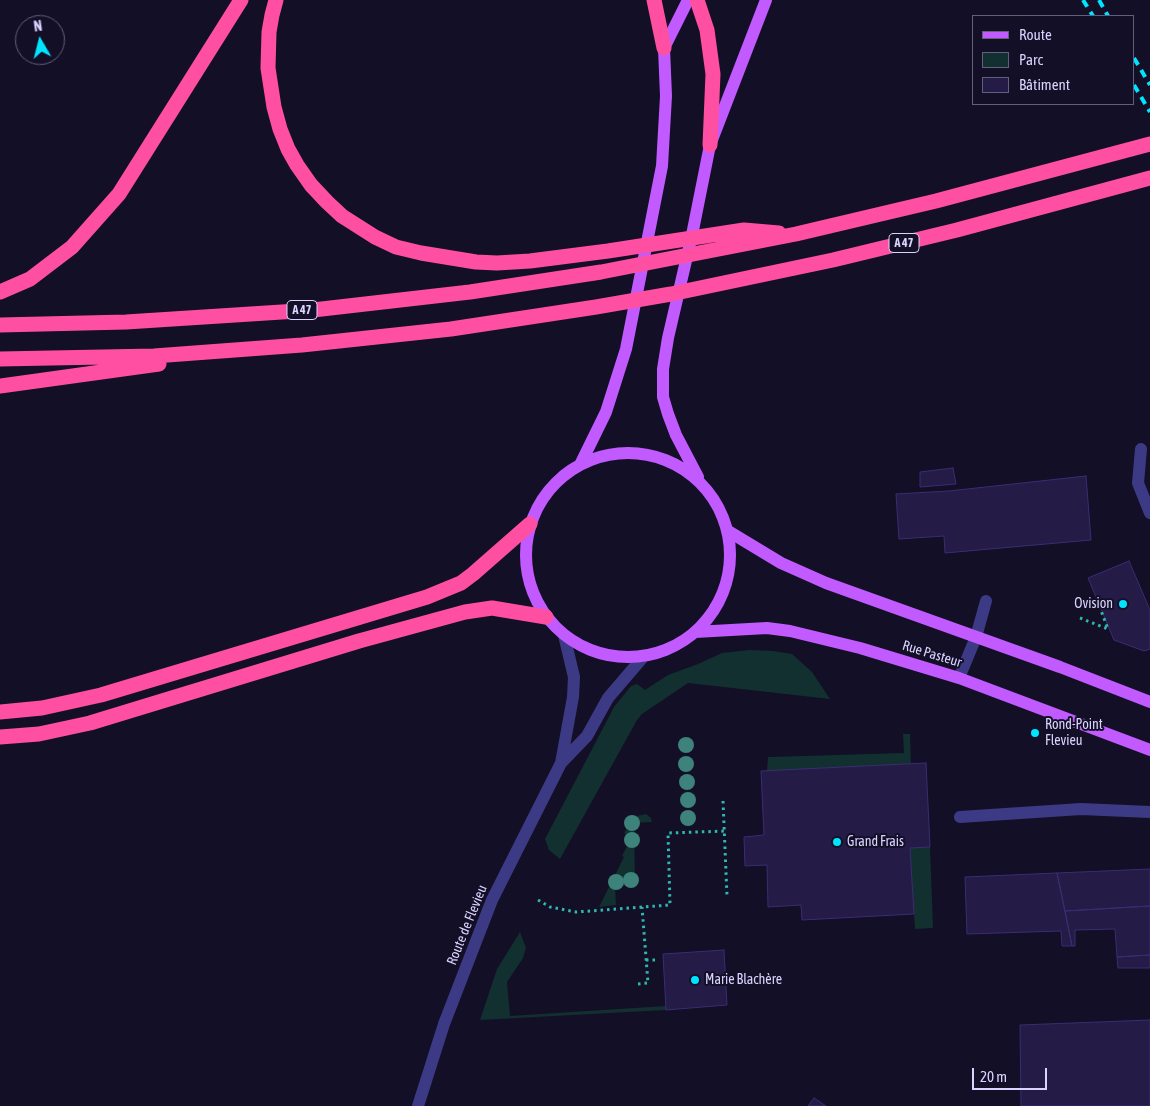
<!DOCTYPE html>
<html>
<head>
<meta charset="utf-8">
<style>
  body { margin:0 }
  #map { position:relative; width:1150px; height:1106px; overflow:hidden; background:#130f26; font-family:"Asap Condensed",sans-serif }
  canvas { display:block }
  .legend { position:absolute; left:972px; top:15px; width:162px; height:90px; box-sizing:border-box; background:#130f26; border:1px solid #625e7d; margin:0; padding:6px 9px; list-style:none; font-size:15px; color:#d9d4ff }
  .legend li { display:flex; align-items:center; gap:10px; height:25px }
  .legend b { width:25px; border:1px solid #625e7d }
  .north { position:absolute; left:15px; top:15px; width:50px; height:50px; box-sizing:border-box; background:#130f26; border:1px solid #625e7d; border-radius:50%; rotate:352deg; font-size:14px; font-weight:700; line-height:20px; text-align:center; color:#d9d4ff }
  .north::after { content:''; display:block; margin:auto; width:18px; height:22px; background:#00e5ff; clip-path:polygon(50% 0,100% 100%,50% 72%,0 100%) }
  .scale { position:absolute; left:972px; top:1068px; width:75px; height:22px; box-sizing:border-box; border:2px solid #d9d4ff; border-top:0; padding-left:6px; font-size:15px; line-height:18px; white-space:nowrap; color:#d9d4ff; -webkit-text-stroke:4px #130f26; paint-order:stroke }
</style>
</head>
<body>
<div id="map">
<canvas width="1150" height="1106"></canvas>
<ul class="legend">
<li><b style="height:6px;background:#c25bff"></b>Route</li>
<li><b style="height:14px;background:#12302f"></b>Parc</li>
<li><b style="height:14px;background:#241b47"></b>Bâtiment</li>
</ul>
<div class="north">N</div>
<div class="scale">20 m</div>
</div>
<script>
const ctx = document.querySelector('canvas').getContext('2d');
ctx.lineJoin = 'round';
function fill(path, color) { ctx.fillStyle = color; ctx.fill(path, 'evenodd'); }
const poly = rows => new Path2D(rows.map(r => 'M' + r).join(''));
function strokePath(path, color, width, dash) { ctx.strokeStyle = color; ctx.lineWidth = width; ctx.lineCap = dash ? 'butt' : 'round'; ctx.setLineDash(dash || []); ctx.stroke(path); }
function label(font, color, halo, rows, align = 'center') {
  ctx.font = font + ' "Asap Condensed",sans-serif'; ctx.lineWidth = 4; ctx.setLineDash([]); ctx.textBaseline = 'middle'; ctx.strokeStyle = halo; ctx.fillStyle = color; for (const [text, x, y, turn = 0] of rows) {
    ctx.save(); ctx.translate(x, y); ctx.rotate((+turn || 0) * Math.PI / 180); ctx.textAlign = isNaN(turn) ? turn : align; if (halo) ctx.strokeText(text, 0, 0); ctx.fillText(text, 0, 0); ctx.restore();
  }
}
fill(poly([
  [749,650,773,651,792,654,812,672,830,699,688,683,642,714,637,720,560,859,549,850,545,839,614,707,631,686,637,684,645,690,668,675,698,664,722,653],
  [903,734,910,734,911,764,767,771,768,757,770,757,904,753],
  [646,814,651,818,652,822,634,823,635,885,615,886,616,905,599,907,624,857,622,856,632,837,624,833,631,821,637,816],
  [930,847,933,928,915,929,910,848],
  [520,932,526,948,523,958,507,982,510,1016,666,1006,666,1010,480,1020,497,969]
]), '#12302f');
const building = poly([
  [953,468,956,484,920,487,920,472,953,468],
  [1086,476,1091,540,945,553,944,536,899,539,896,494,949,491,1086,476],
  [1129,561,1150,610,1150,649,1144,651,1114,640,1088,578,1129,561],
  [926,763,930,847,910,848,914,914,802,920,801,905,768,907,767,865,745,866,744,837,764,835,761,771,926,763],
  [1150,869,1150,906,1065,911,1057,873,1150,869],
  [1057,873,1072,946,1062,946,1061,931,967,934,965,877,1057,873],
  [1150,906,1150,955,1117,957,1115,929,1075,930,1075,946,1072,946,1065,911,1150,906],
  [724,950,727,1005,666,1010,663,954,724,950],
  [1150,955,1150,968,1118,968,1117,957,1150,955],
  [1150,1020,1150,1106,1021,1106,1020,1025,1150,1020],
  [814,1098,826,1106,808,1106,814,1098]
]);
fill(building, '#241b47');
strokePath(building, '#3b2d73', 1);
strokePath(poly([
  [1080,618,1108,629,1100,608],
  [723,801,727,896],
  [538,900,550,907,576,912,670,905,668,833,727,831],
  [646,960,656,960],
  [638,984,648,983,642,907]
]), '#2fb8b0', 3, [2.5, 4]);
strokePath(poly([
  [1141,449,1138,483,1150,513],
  [959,678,976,637,986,601],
  [561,763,587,736,608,698,644,656],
  [960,817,1081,809,1150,812],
  [418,1106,444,1024,492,900,561,763,573,697,574,677,564,635]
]), '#3d3a85', 12);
strokePath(poly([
  '526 555a102 102 0 1 1 204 0a102 102 0 1 1-204 0Z',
  [580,465,606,412,626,349,662,166,666,96,664,48,688,0],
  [698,477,676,435,668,414,663,397,663,369,668,338,692,235,710,145,766,0],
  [728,531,781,563,826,583,1060,667,1150,702],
  [695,632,767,628,790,631,860,648,959,678,1150,750]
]), '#c25bff', 12);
strokePath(poly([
  [276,0,272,15,269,32,268,68,274,107,280,129,288,149,297,165,311,185,327,202,342,216,375,237,396,247,421,253,476,262,497,263,530,261,608,251,744,230,779,233],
  [654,0,664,48],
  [697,0,707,30,713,74,710,145],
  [0,292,30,279,72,247,119,194,241,0],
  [0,325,126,322,313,310,470,292,601,272,796,234,936,201,1150,144],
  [0,359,154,356,302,345,451,329,596,307,671,294,833,260,957,230,1150,178],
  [0,386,159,364],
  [0,712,42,708,101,695,427,597,461,583,473,574,530,524],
  [0,737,39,734,90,723,359,641,465,612,492,608,546,617]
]), '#ff4fa3', 15);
strokePath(poly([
  [1083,0,1093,16],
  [1099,0,1108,16],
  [1134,58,1150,85],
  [1134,85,1150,112]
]), '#00e5ff', 4, [8, 6]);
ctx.fillStyle = '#3d827b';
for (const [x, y] of [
  [686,745],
  [686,764],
  [687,782],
  [688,800],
  [688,818],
  [632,823],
  [632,840],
  [631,880],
  [616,882]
]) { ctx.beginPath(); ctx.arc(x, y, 8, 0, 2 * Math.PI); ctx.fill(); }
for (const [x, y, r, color] of [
  [1123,604,5,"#00e5ff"],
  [1035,733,5,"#00e5ff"],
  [837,842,5,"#00e5ff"],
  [695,980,5,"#00e5ff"]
]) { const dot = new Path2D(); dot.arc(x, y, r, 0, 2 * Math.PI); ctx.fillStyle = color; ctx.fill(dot); strokePath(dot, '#130f26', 2); }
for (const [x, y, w] of [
  [904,243,30],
  [302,310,30]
]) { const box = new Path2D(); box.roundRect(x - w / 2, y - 9.5, w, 19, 4); ctx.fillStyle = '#130f26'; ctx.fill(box); strokePath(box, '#d9d4ff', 1); }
label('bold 12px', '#d9d4ff', null, [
  ["A 47",904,243],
  ["A 47",302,310]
]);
label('14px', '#d9d4ff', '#130f26', [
  ["Ovision",1113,604,"right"],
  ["Rond-Point",1045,725],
  ["Flevieu",1045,741],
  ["Grand Frais",847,842],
  ["Marie Blachère",705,980]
], 'left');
label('14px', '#d9d4ff', '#130f26', [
  ["Rue Pasteur",932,654,17],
  ["Route de Flevieu",467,925,-68]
]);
</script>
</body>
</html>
